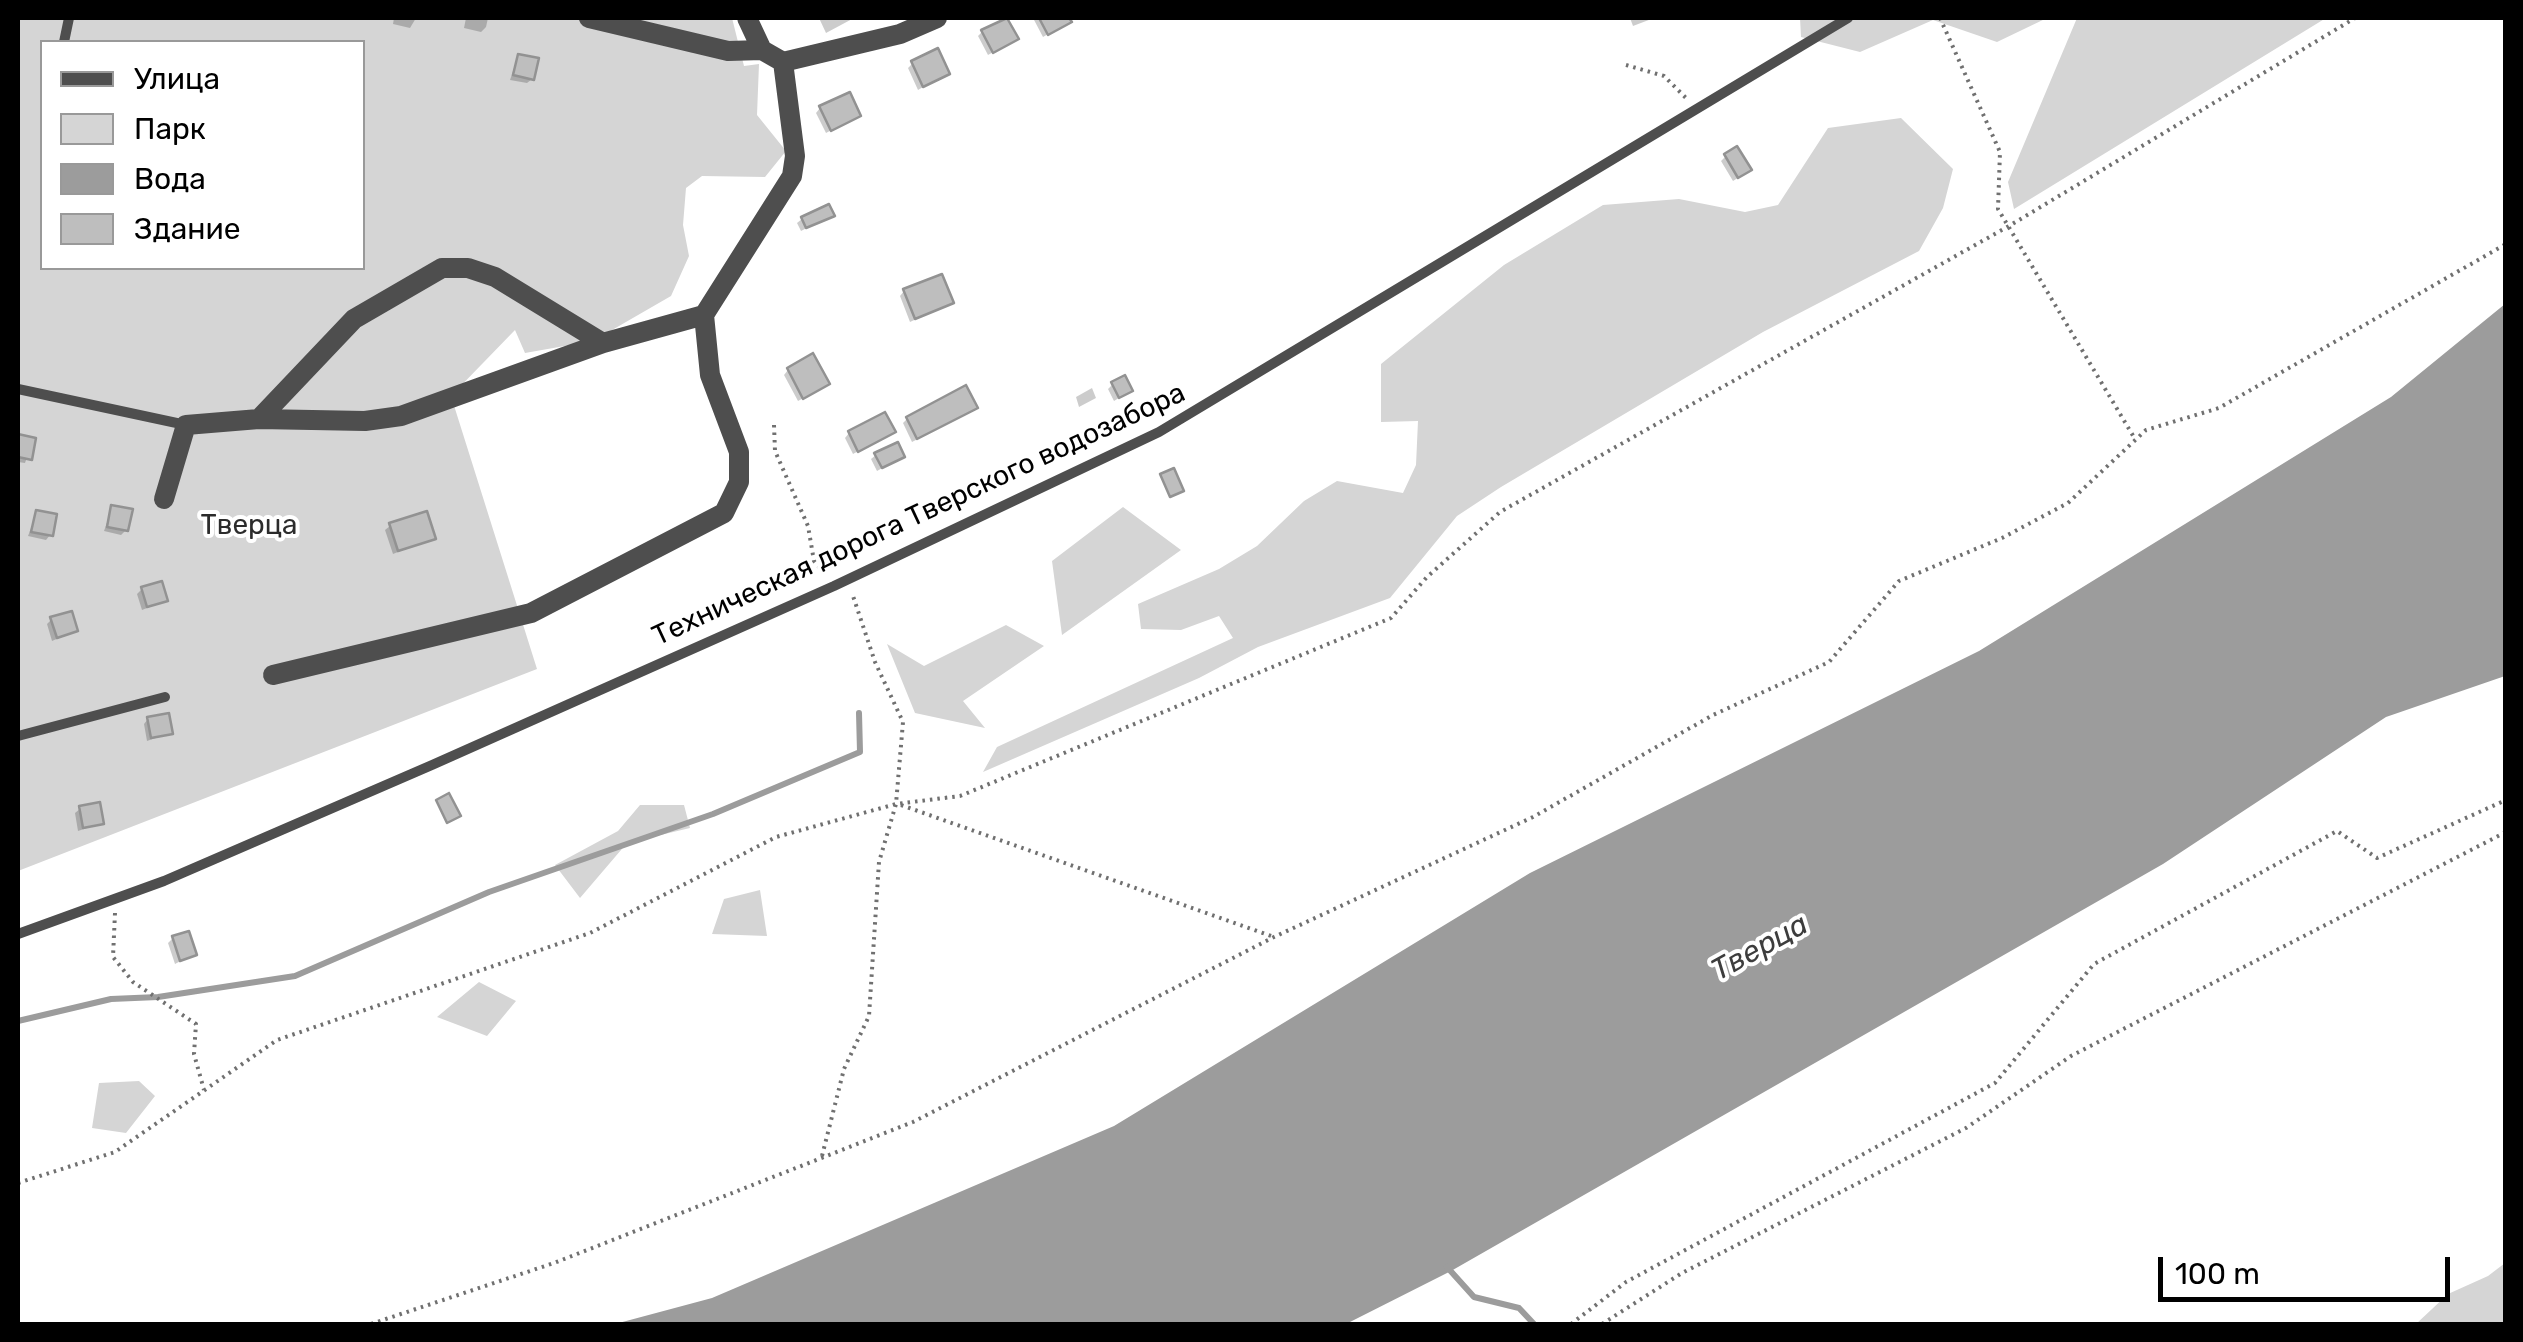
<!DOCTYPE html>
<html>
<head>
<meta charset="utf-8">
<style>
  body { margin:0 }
  #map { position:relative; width:2523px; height:1342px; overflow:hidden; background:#fff; font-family:Rubik,sans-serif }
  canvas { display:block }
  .frame { position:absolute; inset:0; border:20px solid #000; pointer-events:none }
  .legend { position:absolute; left:40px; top:40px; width:325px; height:230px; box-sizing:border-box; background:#fff; border:2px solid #999; margin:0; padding:12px 18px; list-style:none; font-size:30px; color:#000 }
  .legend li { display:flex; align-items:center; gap:20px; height:50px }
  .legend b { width:50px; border:2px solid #999 }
  .scale { position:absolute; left:2158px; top:1257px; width:292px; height:45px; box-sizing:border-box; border:5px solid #000; border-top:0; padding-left:12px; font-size:30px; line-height:35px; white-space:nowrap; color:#000; -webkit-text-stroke:8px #fff; paint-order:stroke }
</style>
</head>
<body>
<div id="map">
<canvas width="2523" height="1342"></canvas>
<div class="frame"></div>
<ul class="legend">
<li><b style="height:12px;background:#4e4e4e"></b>Улица</li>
<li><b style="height:28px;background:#d5d5d5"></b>Парк</li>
<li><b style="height:28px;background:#9c9c9c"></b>Вода</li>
<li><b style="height:28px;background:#bebebe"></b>Здание</li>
</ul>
<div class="scale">100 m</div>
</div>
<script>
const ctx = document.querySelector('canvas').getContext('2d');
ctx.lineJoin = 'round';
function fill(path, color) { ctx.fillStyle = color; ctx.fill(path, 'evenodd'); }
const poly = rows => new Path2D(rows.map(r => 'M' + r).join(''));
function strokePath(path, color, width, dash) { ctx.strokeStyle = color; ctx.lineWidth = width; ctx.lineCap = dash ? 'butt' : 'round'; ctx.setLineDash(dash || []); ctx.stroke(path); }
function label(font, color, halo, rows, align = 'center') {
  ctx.font = font + ' Rubik,sans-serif'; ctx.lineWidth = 8; ctx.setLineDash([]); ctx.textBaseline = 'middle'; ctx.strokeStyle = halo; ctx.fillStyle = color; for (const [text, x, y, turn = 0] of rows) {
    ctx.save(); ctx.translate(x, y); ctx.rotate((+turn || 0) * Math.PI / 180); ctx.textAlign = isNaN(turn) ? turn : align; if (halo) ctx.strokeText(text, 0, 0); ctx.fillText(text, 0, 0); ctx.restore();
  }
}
fill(poly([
  [18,18,732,18,744,66,759,64,757,115,786,151,765,177,702,176,686,188,683,225,689,256,671,296,593,341,525,353,515,330,451,396,537,669,18,871],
  [42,42,362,42,362,268,42,268],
  [1800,18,2047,18,1997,42,1933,20,1860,52,1801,37],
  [2077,18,2326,18,2014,209,2008,182],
  [1901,118,1953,169,1943,208,1919,251,1763,332,1501,487,1457,516,1390,598,1258,647,1199,678,983,772,997,747,1233,638,1219,616,1181,630,1141,629,1138,604,1219,569,1257,546,1304,501,1337,481,1403,493,1416,465,1418,421,1381,422,1381,364,1504,265,1603,205,1679,199,1745,212,1778,205,1828,128],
  [1123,507,1181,550,1062,635,1052,561],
  [1006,625,1044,646,963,701,985,728,915,713,887,644,924,666],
  [640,805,684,805,690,828,627,843,580,898,555,865,618,831],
  [760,890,767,936,712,934,724,899],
  [479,982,516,1001,487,1036,437,1017],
  [139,1081,155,1096,126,1133,92,1128,99,1083],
  [2505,1263,2505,1324,2416,1324,2448,1294,2488,1276]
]), '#d5d5d5');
fill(poly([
  [2505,304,2505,676,2386,717,2163,864,1451,1271,1346,1324,615,1324,712,1298,1114,1126,1530,873,1979,651,2391,397]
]), '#9c9c9c');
fill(poly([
  [394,18,416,18,410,28,393,24],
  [466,18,488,18,486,27,481,32,464,28],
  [819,18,854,18,826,33],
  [1033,18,1067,18,1069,22,1043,37],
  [1630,18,1654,18,1633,26],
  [982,32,1016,39,988,55,978,36],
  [518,56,532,79,527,83,510,80],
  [913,63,947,73,918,90,908,68],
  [820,108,858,116,826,133,816,113],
  [1726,156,1744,174,1733,181,1721,161],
  [832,215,801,231,797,223,802,219],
  [904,291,951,303,910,322,900,296],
  [788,370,822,388,798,401,784,375],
  [1113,384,1130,391,1114,401,1108,389],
  [1092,388,1096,398,1079,407,1076,397],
  [970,412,912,442,903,423,907,419],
  [893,432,853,454,845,438,849,433],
  [18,437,33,440,25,463,18,462],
  [876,455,902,457,877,471,871,459],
  [112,508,126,530,121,535,104,531],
  [37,513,50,535,46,540,28,536],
  [390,526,433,538,393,554,385,530],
  [142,589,165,601,142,610,137,594],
  [52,619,75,631,52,641,47,624],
  [148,719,170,733,147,741,144,724],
  [80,809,102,823,78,831,75,813],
  [173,938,194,954,175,964,168,943]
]), '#0003');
strokePath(poly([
  [18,1021,111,999,158,997,295,976,489,892,713,814,860,752,859,713],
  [1447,1267,1474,1297,1519,1308,1534,1324]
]), '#9c9c9c', 6);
const building = poly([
  [1007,18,1019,39,993,53,981,30,1007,18],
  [1039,18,1069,18,1072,22,1048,35,1039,18],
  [938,48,950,74,923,87,911,61,938,48],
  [518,54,539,58,534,80,513,75,518,54],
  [850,92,861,116,831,131,819,106,850,92],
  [1737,146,1752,170,1738,178,1724,154,1737,146],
  [829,204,835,216,806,228,801,217,829,204],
  [942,274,954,303,915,319,903,289,942,274],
  [813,353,830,384,803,399,787,368,813,353],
  [1125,375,1133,391,1119,398,1111,382,1125,375],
  [966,385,978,408,917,439,906,417,966,385],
  [885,412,896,432,858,452,848,431,885,412],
  [18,434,36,438,32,460,18,457,18,434],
  [898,442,905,457,882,468,874,453,898,442],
  [1174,468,1184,491,1170,497,1160,474,1174,468],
  [111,505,133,509,128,531,107,527,111,505],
  [36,510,57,514,53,536,31,532,36,510],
  [427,511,436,539,398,551,389,523,427,511],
  [162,581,168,601,147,607,141,587,162,581],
  [72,611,78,631,57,638,50,617,72,611],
  [169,713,173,734,151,738,147,717,169,713],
  [449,793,461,816,447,823,436,800,449,793],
  [100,802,104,824,83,828,79,806,100,802],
  [189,931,197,955,180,961,172,936,189,931]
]);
fill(building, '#bebebe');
strokePath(building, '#929292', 2.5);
strokePath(poly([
  [1940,18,2000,152,1998,209,2135,439],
  [1626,65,1664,76,1686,98],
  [774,425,775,451,808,526,814,561,825,574],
  [901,805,1274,937],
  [115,913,113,957,133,982,196,1024,194,1054,204,1090],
  [822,1156,844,1069,869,1016,879,862,896,804,903,722,875,662,852,593],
  [18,1183,115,1152,277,1040,590,933,776,837,896,804,960,796,1391,618,1427,577,1500,512,2009,226,2355,18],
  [371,1324,554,1263,913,1122,1274,937,1533,817,1713,715,1829,662,1899,581,2002,538,2068,503,2146,430,2219,408,2506,244],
  [1571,1324,1626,1282,1995,1083,2094,964,2337,831,2377,858,2506,800],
  [1602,1324,1682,1273,1966,1128,2071,1056,2506,832]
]), '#707070', 4, [2.5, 5]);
strokePath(poly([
  [64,42,69,18],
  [18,389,186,425],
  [18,736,165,697],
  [18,934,164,881,432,765,834,586,1159,432,1848,18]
]), '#4e4e4e', 10);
strokePath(poly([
  [589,18,728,51,762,50,747,18],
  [783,62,900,34,937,18],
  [259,419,365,421,401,416,603,343],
  [164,499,186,425,259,419,354,319,442,268,468,268,495,277,603,343,704,315,792,176,795,156,783,62,762,50],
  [273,675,531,613,724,513,739,482,739,452,710,375,704,315]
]), '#4e4e4e', 20);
label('28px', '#000', '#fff', [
  ["Техническая дорога Тверского водозабора",919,515,-25]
]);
label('28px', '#2c2c2c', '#fff', [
  ["Тверца",249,526]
]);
label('italic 30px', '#3d3d3d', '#fff', [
  ["Тверца",1760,948,-29]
]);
</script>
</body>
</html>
